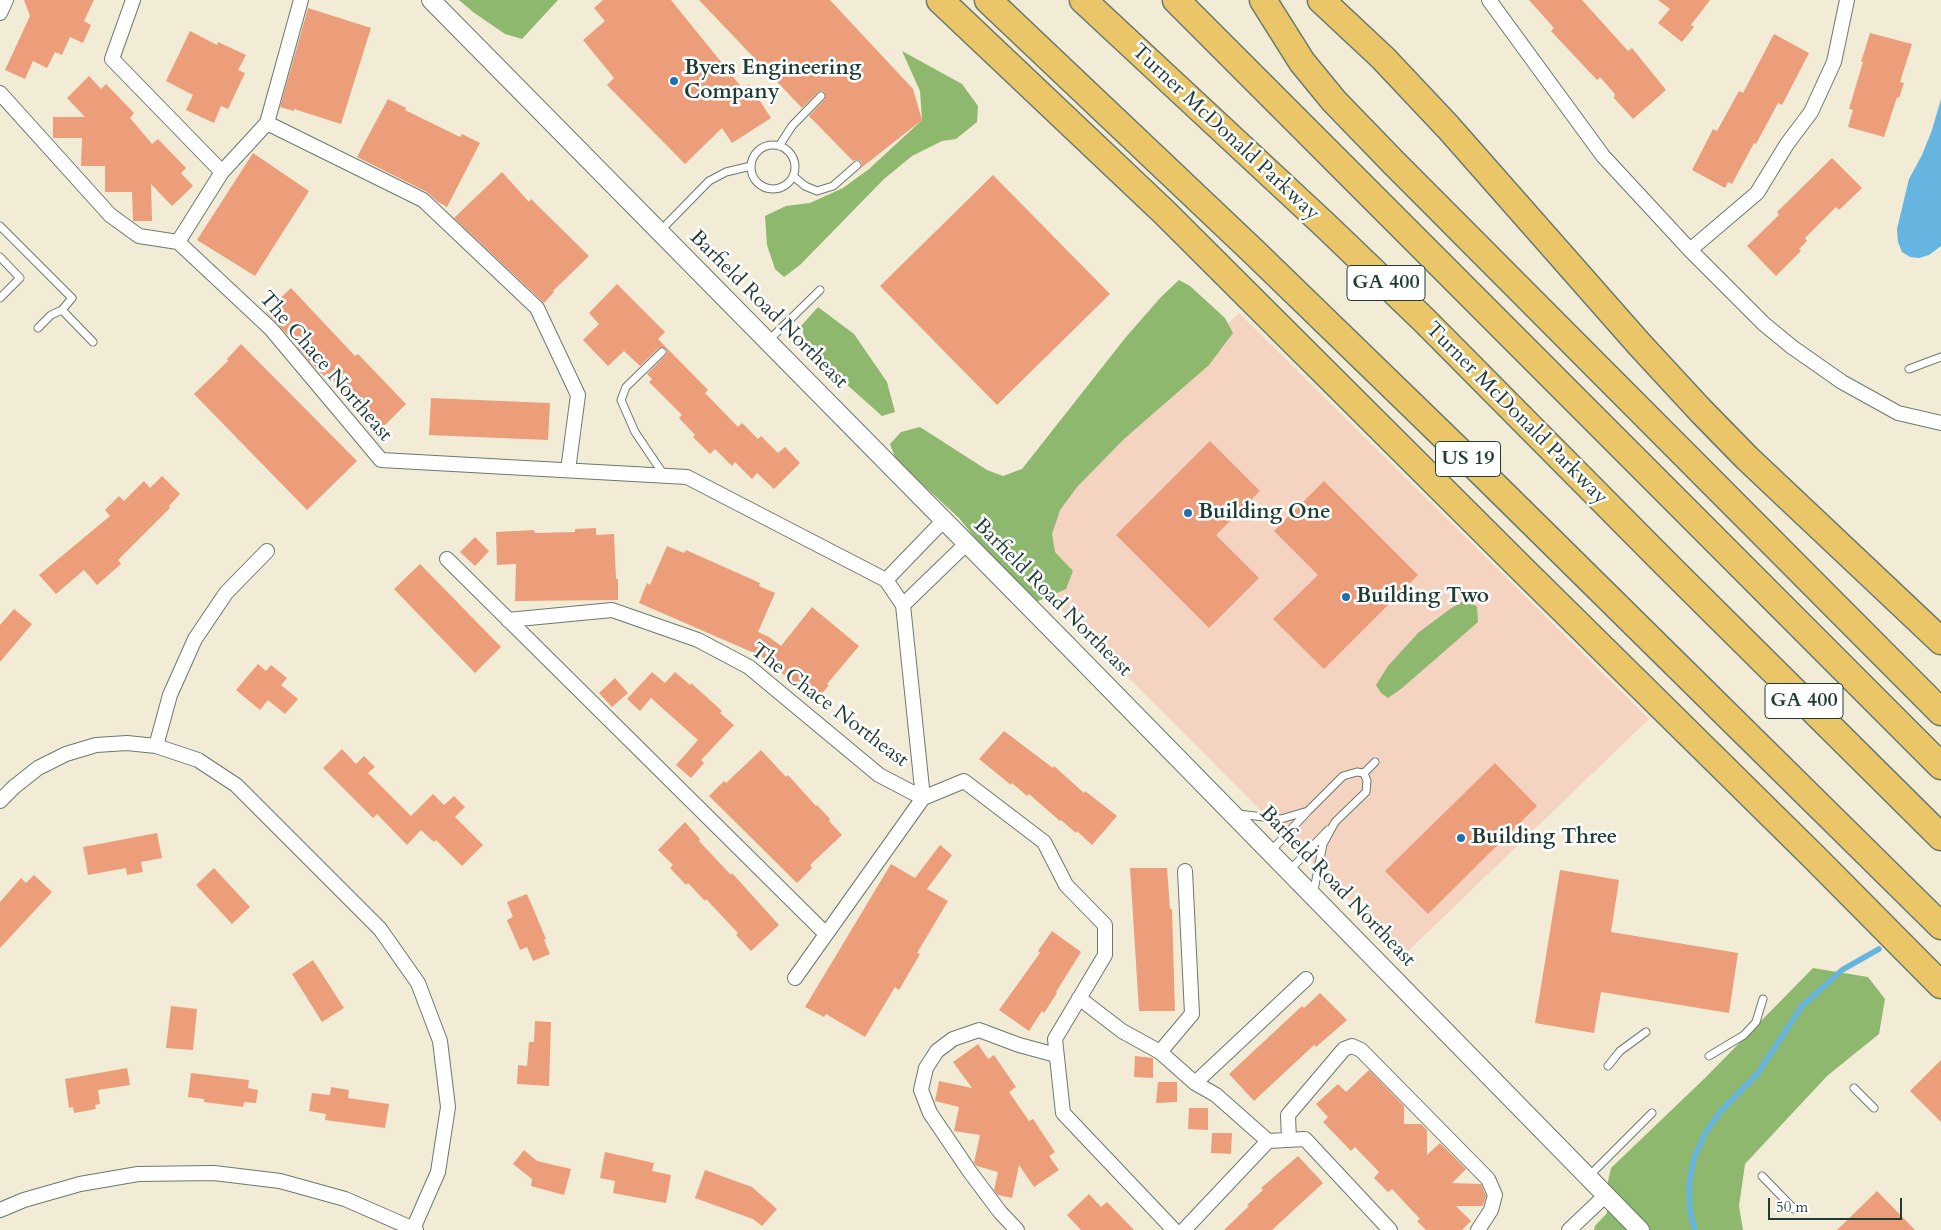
<!DOCTYPE html>
<html>
<head>
<meta charset="utf-8">
<style>
  body { margin:0 }
  #map { position:relative; width:1941px; height:1230px; overflow:hidden; background:#f2ecd7; font-family:Cardo,serif }
  canvas { display:block }
  .scale { position:absolute; left:1768px; top:1198px; width:134px; height:22px; box-sizing:border-box; border:2px solid #1f3d34; border-top:0; padding-left:6px; font-size:15px; line-height:18px; white-space:nowrap; color:#1f3d34; -webkit-text-stroke:4px #fff; paint-order:stroke }
</style>
</head>
<body>
<div id="map">
<canvas width="1941" height="1230"></canvas>
<div class="scale">50 m</div>
</div>
<script>
const ctx = document.querySelector('canvas').getContext('2d');
ctx.lineJoin = 'round';
function fill(path, color) { ctx.fillStyle = color; ctx.fill(path, 'evenodd'); }
const poly = rows => new Path2D(rows.map(r => 'M' + r).join(''));
function strokePath(path, color, width, dash) { ctx.strokeStyle = color; ctx.lineWidth = width; ctx.lineCap = dash ? 'butt' : 'round'; ctx.setLineDash(dash || []); ctx.stroke(path); }
function label(font, color, halo, rows, align = 'center') {
  ctx.font = font + ' Cardo,serif'; ctx.lineWidth = 5; ctx.setLineDash([]); ctx.textBaseline = 'middle'; ctx.strokeStyle = halo; ctx.fillStyle = color; for (const [text, x, y, turn = 0] of rows) {
    ctx.save(); ctx.translate(x, y); ctx.rotate((+turn || 0) * Math.PI / 180); ctx.textAlign = isNaN(turn) ? turn : align; if (halo) ctx.strokeText(text, 0, 0); ctx.fillText(text, 0, 0); ctx.restore();
  }
}
fill(poly([
  [1239,313,1649,719,1404,955,1003,551]
]), '#f4d3c0');
fill(poly([
  [459,0,558,0,522,39,505,34,473,12],
  [902,51,962,84,978,106,977,122,956,139,942,141,912,156,884,179,800,265,784,277,775,269,767,245,765,216,786,206,810,203,843,188,869,169,922,120,920,91],
  [1179,280,1190,286,1225,318,1233,333,1209,365,1124,439,1077,487,1060,510,1052,534,1055,552,1073,571,1066,589,1036,602,996,564,959,518,896,460,890,444,901,432,920,427,987,470,1003,476,1022,469,1126,337,1161,297],
  [818,307,854,334,887,382,895,412,882,416,808,350,801,326],
  [1467,599,1477,607,1478,622,1401,689,1388,698,1381,693,1376,685,1388,666,1418,633,1450,609],
  [1813,968,1868,977,1885,999,1879,1034,1827,1076,1745,1164,1739,1206,1743,1230,1594,1230,1595,1226,1607,1213,1608,1181,1611,1168,1705,1078]
]), '#8eb86e');
fill(poly([
  [1941,99,1941,246,1929,255,1919,258,1910,257,1902,252,1898,242,1897,229,1909,179,1922,155,1932,130]
]), '#66b4e0');
strokePath(poly([
  [1695,1230,1690,1211,1689,1184,1694,1158,1705,1133,1721,1111,1758,1073,1802,1006,1842,970,1879,949]
]), '#66b4e0', 5.5);
fill(poly([
  [24,0,94,0,84,21,91,25,83,43,70,37,62,55,55,52,47,68,33,61,25,79,5,70,30,16],
  [603,0,671,0,743,89,749,84,771,118,732,143,722,128,685,164,607,85,614,78,583,40,605,21,594,8],
  [699,0,830,0,913,89,922,120,861,168,862,164,861,161,856,160,853,161,809,116,825,99,825,93,822,91,818,92,802,108],
  [1529,0,1582,0,1628,51,1632,48,1666,90,1633,119,1614,98,1615,94,1600,77,1597,80,1551,31,1554,28],
  [1658,0,1710,0,1691,25,1694,27,1682,42,1658,23,1670,9],
  [308,8,371,28,341,124,294,109,294,111,280,107],
  [190,31,217,45,218,42,246,55,238,70,245,73,228,109,221,106,214,123,186,110,193,95,166,81],
  [1870,33,1912,44,1900,82,1904,83,1899,98,1897,97,1884,137,1848,127,1853,110,1849,109,1863,62,1861,62],
  [1774,34,1809,53,1782,105,1778,103,1756,144,1754,143,1732,184,1728,182,1725,188,1692,170,1713,129,1717,131,1739,91,1743,93],
  [89,76,101,89,106,84,134,113,130,118,152,144,158,139,186,168,181,173,193,186,172,206,151,184,152,221,133,221,132,192,105,192,105,166,81,166,82,138,53,138,53,117,85,117,67,98],
  [388,99,406,108,405,110,460,137,462,134,480,143,447,207,438,202,427,192,357,157],
  [253,153,309,191,255,276,197,240],
  [1832,158,1862,188,1839,210,1836,207,1805,238,1807,241,1799,249,1801,251,1776,276,1747,246,1779,215,1777,212],
  [502,172,529,202,531,199,589,256,553,291,554,292,544,303,454,218],
  [993,175,1110,294,997,405,880,286],
  [617,284,665,332,658,339,708,390,705,393,738,427,742,423,758,439,761,436,778,453,785,447,800,463,774,489,757,473,752,479,735,462,732,466,715,449,710,454,693,437,695,435,679,418,682,415,649,382,652,379,647,374,666,355,667,351,665,348,659,348,640,366,624,351,608,366,583,340,599,324,589,313],
  [291,288,355,356,358,354,406,404,380,430,331,379,329,381,308,360,297,347,298,346,266,312],
  [241,344,357,461,307,510,194,394,228,361,227,359],
  [431,398,550,403,548,440,429,435],
  [1210,441,1260,491,1216,535,1259,578,1209,628,1116,535],
  [162,476,180,494,169,506,170,508,118,560,121,564,97,585,84,570,56,594,39,575,110,516,105,510,119,496,124,501,144,481,150,488],
  [1324,481,1418,575,1324,669,1273,619,1318,575,1274,531],
  [596,528,596,535,614,534,616,579,618,579,618,600,515,601,516,564,497,565,496,532,534,530,535,533,575,532,575,529],
  [475,537,489,551,475,566,460,552],
  [667,546,684,553,686,550,760,583,759,586,775,593,758,632,769,637,781,646,812,607,859,646,827,684,829,685,816,701,761,656,639,603,647,583,650,585],
  [420,564,501,647,475,673,394,589],
  [14,609,32,624,0,662,0,625],
  [258,664,266,671,271,665,287,678,281,685,298,699,285,714,268,700,260,710,236,690],
  [652,672,665,683,675,672,690,685,691,683,722,711,720,713,734,725,701,760,704,763,691,778,676,765,698,740,651,698,640,711,627,699],
  [615,678,628,693,612,707,599,693],
  [1004,731,1053,768,1054,766,1084,793,1085,791,1117,816,1092,845,1077,831,1076,833,1061,820,1060,821,1029,794,1027,796,1012,783,1011,785,979,759],
  [342,749,356,764,364,756,375,767,368,773,411,816,433,794,444,805,454,796,465,807,455,817,483,845,462,866,436,840,434,842,421,830,407,845,377,814,373,818,323,768],
  [761,750,786,777,788,775,816,806,817,805,830,819,829,821,842,835,810,865,812,868,797,883,709,796,724,781,726,783],
  [1495,763,1537,806,1428,914,1385,871],
  [685,822,700,839,699,841,731,875,732,873,779,925,751,951,736,935,738,933,706,899,705,901,688,883,686,885,670,868,673,865,658,850],
  [157,833,162,858,141,862,143,872,127,875,126,868,88,875,83,847],
  [940,845,952,855,927,889,948,901,917,953,920,954,899,990,895,987,865,1037,826,1014,824,1017,805,1007,891,864,915,878],
  [214,868,250,907,232,924,196,885],
  [1130,868,1167,868,1170,909,1172,909,1175,1011,1139,1011],
  [1560,870,1619,880,1611,932,1738,953,1729,1013,1601,992,1594,1033,1535,1023],
  [34,875,52,892,0,948,0,902,21,878,26,883],
  [527,894,546,939,544,940,550,954,533,961,527,947,520,950,507,920,513,917,507,902],
  [1052,931,1081,952,1056,992,1057,993,1044,1013,1042,1011,1029,1031,999,1010,1040,953,1038,951],
  [313,960,344,1008,322,1022,292,974],
  [1320,993,1347,1020,1316,1047,1314,1045,1254,1101,1229,1074,1302,1006,1304,1008],
  [171,1006,197,1009,193,1050,166,1048],
  [535,1021,551,1022,549,1086,517,1084,518,1065,527,1066,529,1042,534,1042],
  [978,1044,988,1059,994,1055,1016,1087,1009,1092,1029,1121,1033,1119,1055,1152,1049,1156,1059,1170,1034,1187,1019,1165,1012,1198,998,1195,994,1190,998,1172,977,1166,974,1163,980,1135,954,1131,959,1107,935,1101,939,1081,972,1088,953,1062],
  [1135,1056,1153,1058,1153,1078,1134,1077],
  [1941,1060,1941,1122,1910,1091],
  [127,1068,130,1085,98,1090,100,1104,95,1105,96,1109,74,1113,73,1107,69,1108,65,1079],
  [1369,1070,1404,1106,1404,1124,1421,1124,1427,1130,1427,1155,1440,1143,1466,1169,1452,1183,1481,1184,1486,1196,1483,1206,1456,1206,1471,1221,1462,1230,1426,1230,1417,1221,1420,1219,1392,1189,1388,1192,1374,1178,1379,1172,1355,1147,1351,1151,1323,1122,1328,1117,1316,1104,1338,1084,1346,1092],
  [191,1073,249,1080,248,1088,258,1090,256,1103,244,1102,243,1107,204,1102,204,1099,188,1097],
  [1158,1082,1177,1082,1177,1102,1156,1103],
  [331,1087,349,1090,348,1098,389,1104,385,1128,325,1120,326,1114,309,1111,312,1093,330,1095],
  [1189,1108,1208,1108,1208,1130,1188,1129],
  [1212,1133,1232,1133,1231,1154,1211,1153],
  [524,1150,537,1161,571,1169,564,1195,531,1186,532,1179,513,1164],
  [605,1152,654,1163,652,1171,671,1175,666,1203,613,1193,615,1181,600,1178],
  [1298,1156,1323,1183,1272,1230,1224,1230,1249,1206,1247,1205,1263,1190,1261,1188],
  [705,1170,752,1187,777,1209,762,1226,753,1219,695,1198],
  [1877,1191,1915,1230,1837,1230],
  [1089,1194,1101,1207,1107,1202,1134,1230,1081,1230,1067,1215]
]), '#ec9e7a');
const service = poly([
  '751 167a22 22 0 1 1 44 0a22 22 0 1 1-44 0Z',
  [779,146,792,126,821,96],
  [793,176,805,186,817,191,833,186,857,165],
  [0,226,72,298,62,310,93,342],
  [660,231,709,181,726,172,751,166],
  [0,257,20,278,0,298],
  [38,328,51,315,62,310],
  [768,341,820,290],
  [662,352,626,387,621,400,635,432,664,475],
  [1909,369,1941,357],
  [1364,773,1375,762],
  [1238,814,1281,819,1308,811,1343,776,1357,772,1364,773],
  [1270,852,1308,811],
  [1289,871,1328,830],
  [1313,895,1323,844,1335,822,1366,792,1367,781,1364,773],
  [1709,1056,1744,1035,1756,1022,1763,999],
  [1608,1066,1620,1051,1646,1032],
  [1854,1088,1874,1108],
  [1589,1176,1652,1113],
  [1762,1176,1794,1209]
]);
const minor = poly([
  [133,0,112,59,222,172],
  [1489,0,1603,156,1690,250,1764,324,1792,347,1842,382,1898,413,1941,423],
  [0,13,6,0],
  [0,93,110,215,139,236,178,242],
  [267,123,423,200,537,308,578,395,568,470],
  [178,242,271,329,381,460,687,477,886,580,903,605,923,798,795,978],
  [178,242,222,172,267,123,301,0],
  [1690,250,1757,193,1787,144,1811,112,1834,62,1847,0],
  [447,559,826,934],
  [886,580,944,520],
  [903,605,966,544],
  [508,620,612,610,698,640,749,667,879,775,923,798,964,781,1044,842,1066,885,1105,925,1105,955,1055,1039,1063,1113,1174,1230],
  [156,746,170,695,195,639,226,593,267,551],
  [0,801,14,787,38,768,66,754,96,745,127,743,156,746,198,760,236,785,380,929,418,983,440,1041,448,1107,438,1172,413,1229],
  [1079,998,1122,1031,1160,1052,1195,1083,1216,1095,1268,1141,1305,1139,1390,1230],
  [1160,1052,1192,1014,1185,871],
  [1195,1083,1306,979],
  [1289,1140,1288,1115,1344,1049,1352,1046,1361,1050,1488,1179,1495,1195,1491,1210,1478,1230],
  [0,1210,24,1200,80,1184,138,1174,214,1173,280,1181,345,1199,416,1230],
  [1017,1230,1000,1212,970,1172,930,1113,921,1090,926,1068,937,1051,953,1039,979,1030,1019,1045,1056,1055],
  [1184,1230,1268,1141],
  [1569,1230,1606,1195]
]);
const tertiary = poly([
  [431,0,1065,643,1640,1230]
]);
const motorway = poly([
  [940,0,1164,212,1520,567,1815,858,1941,985],
  [988,0,1254,252,1484,475,1941,926],
  [1083,0,1326,226,1425,321,1667,565,1941,837],
  [1176,0,1941,766],
  [1263,0,1302,62,1334,101,1394,163,1941,712],
  [1321,0,1383,58,1448,127,1640,345,1701,411,1747,458,1941,641]
]);
strokePath(service, '#697a6d', 9);
strokePath(minor, '#697a6d', 16);
strokePath(tertiary, '#697a6d', 20);
strokePath(motorway, '#697a6d', 29);
strokePath(service, '#fff', 7);
strokePath(minor, '#fff', 14);
strokePath(tertiary, '#fff', 18);
strokePath(motorway, '#eac669', 26);
for (const [x, y, r, color] of [
  [674,81,5,"#1f6fb2"],
  [1188,513,5,"#1f6fb2"],
  [1346,597,5,"#1f6fb2"],
  [1461,838,5,"#1f6fb2"]
]) { const dot = new Path2D(); dot.arc(x, y, r, 0, 2 * Math.PI); ctx.fillStyle = color; ctx.fill(dot); strokePath(dot, '#fff', 2); }
for (const [x, y, w] of [
  [1386,283,78],
  [1468,459,65],
  [1804,701,78]
]) { const box = new Path2D(); box.roundRect(x - w / 2, y - 17.5, w, 35, 4); ctx.fillStyle = '#fff'; ctx.fill(box); strokePath(box, '#1f3d34', 1); }
label('bold 20px', '#1f3d34', null, [
  ["GA 400",1386,283],
  ["US 19",1468,459],
  ["GA 400",1804,701]
]);
label('bold 21px', '#1f3d34', '#fff', [
  ["Byers Engineering",684,69],
  ["Company",684,93],
  ["Building One",1198,513],
  ["Building Two",1356,597],
  ["Building Three",1471,838]
], 'left');
label('21px', '#1f3d34', '#fff', [
  ["Turner McDonald Parkway",1225,133,43],
  ["Barfield Road Northeast",768,310,45],
  ["The Chace Northeast",325,367,49],
  ["Turner McDonald Parkway",1516,414,45],
  ["Barfield Road Northeast",1052,598,45],
  ["The Chace Northeast",829,706,37],
  ["Barfield Road Northeast",1337,887,46]
]);
</script>
</body>
</html>
